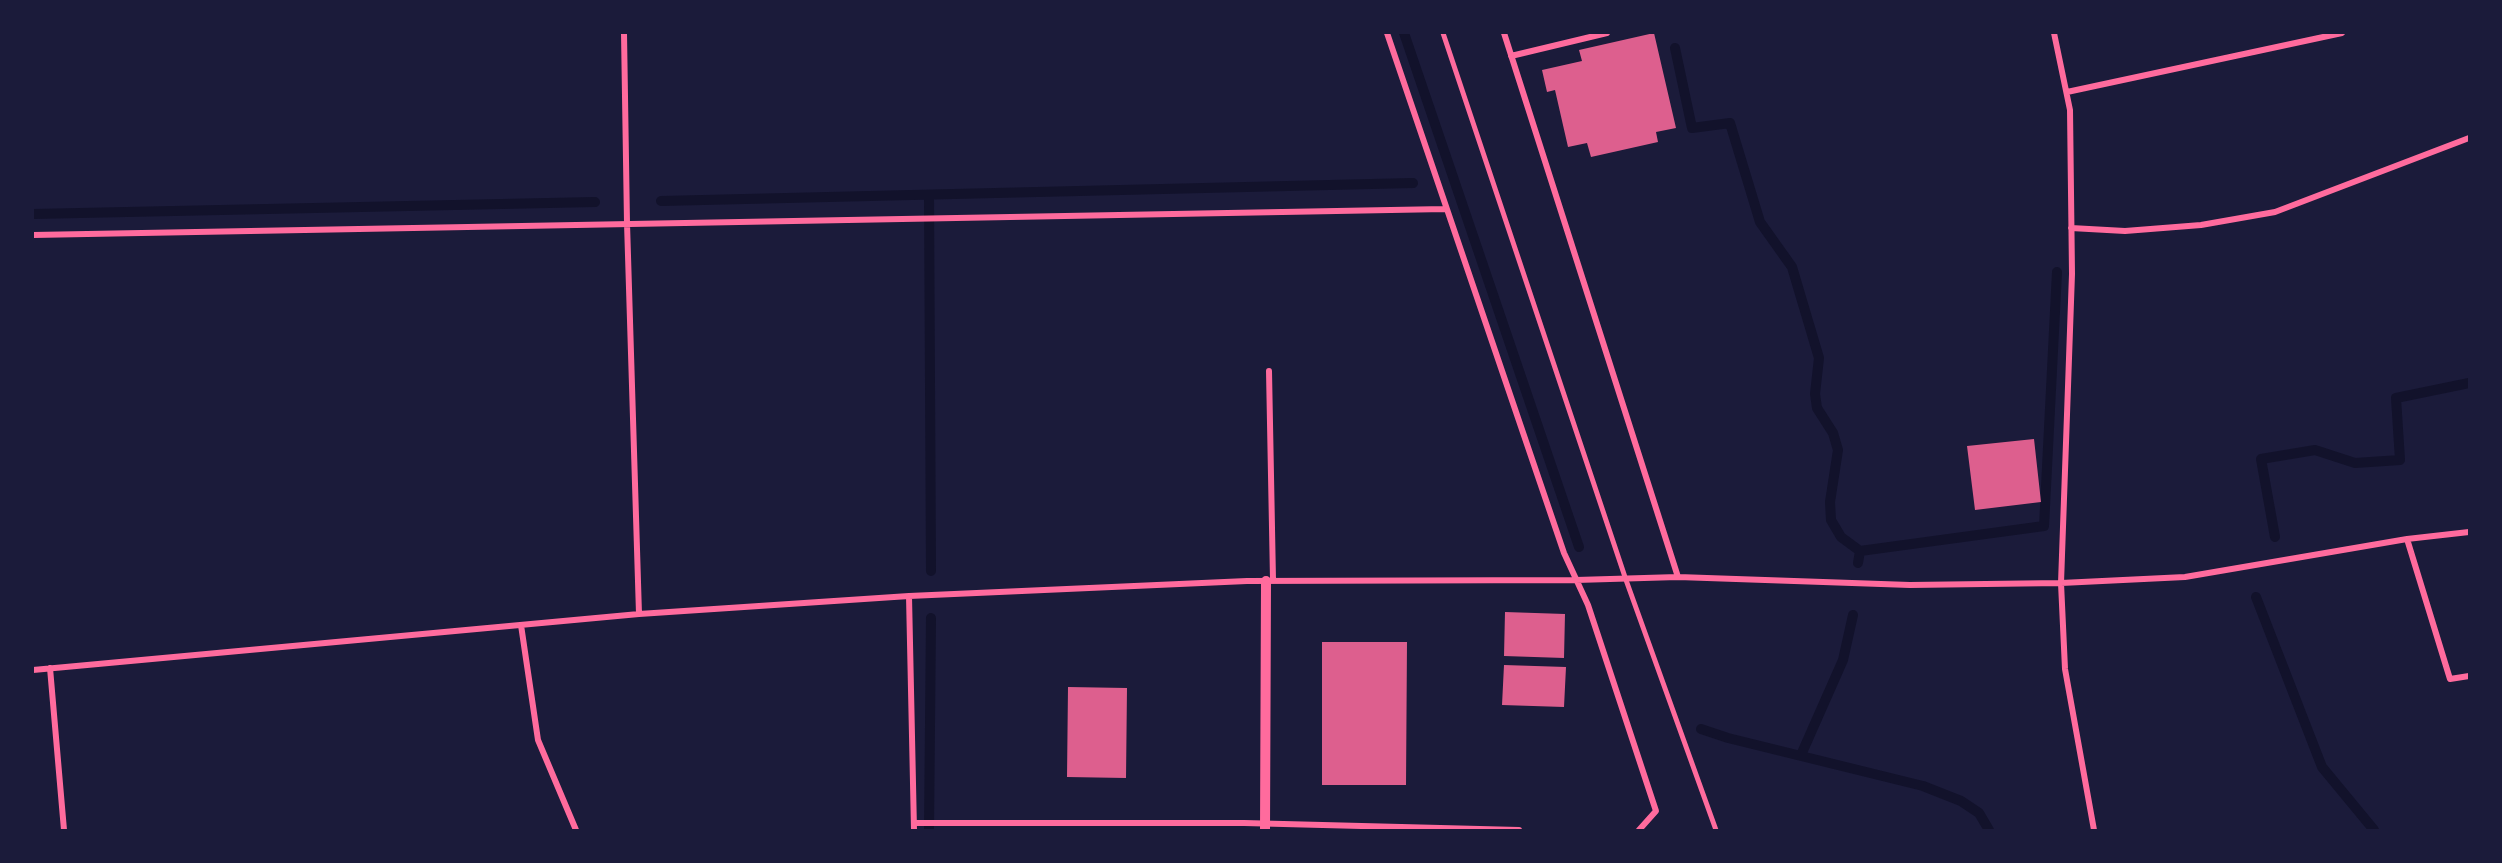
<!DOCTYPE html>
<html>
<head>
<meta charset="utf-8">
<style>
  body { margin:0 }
  #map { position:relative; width:2502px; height:863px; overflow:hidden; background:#1b1b3a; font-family:"Noto Serif",serif }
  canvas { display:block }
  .frame { position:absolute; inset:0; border:34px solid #1b1b3a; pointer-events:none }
</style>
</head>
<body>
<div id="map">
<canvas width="2502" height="863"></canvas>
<div class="frame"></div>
</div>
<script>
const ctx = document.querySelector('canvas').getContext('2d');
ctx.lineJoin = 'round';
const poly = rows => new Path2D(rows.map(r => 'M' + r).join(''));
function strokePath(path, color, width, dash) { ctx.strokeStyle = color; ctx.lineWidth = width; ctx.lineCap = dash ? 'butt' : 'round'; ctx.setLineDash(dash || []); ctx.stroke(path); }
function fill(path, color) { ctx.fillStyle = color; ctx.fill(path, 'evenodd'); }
strokePath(poly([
  [1404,33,1579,547],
  [1675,48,1692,128,1730,123,1760,222,1792,267,1819,358,1815,394,1817,408,1833,433,1838,450,1830,502,1831,520,1841,537,1860,551],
  [929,195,931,571],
  [661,201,1413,183],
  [33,214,595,202],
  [2275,537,2261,459,2315,450,2355,463,2400,460,2396,398,2469,383],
  [1858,563,1860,551,2044,526,2057,272],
  [2256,597,2322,767,2374,830],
  [1701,729,1728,738,1923,786,1961,801,1979,813,1989,830],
  [1801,755,1843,660,1853,615],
  [929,830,931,618]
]), '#12122b', 10);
fill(poly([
  [1654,33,1676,128,1656,132,1658,142,1591,157,1587,143,1568,147,1555,90,1547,92,1542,70,1582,61,1579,50],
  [2034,439,2041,502,1975,510,1967,446],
  [1505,612,1565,614,1564,658,1504,656],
  [1322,642,1407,642,1406,785,1322,785],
  [1504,665,1566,667,1564,707,1502,705],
  [1068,687,1127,688,1126,778,1067,777]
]), '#dd5f8e');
strokePath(poly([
  [1443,33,1626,580,1716,830]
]), '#ff6b9d', 5);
strokePath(poly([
  [624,33,627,223,639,614],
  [1387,33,1564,553,1588,605,1656,811,1639,830],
  [1504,33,1678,577],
  [2054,33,2070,110,2072,274,2061,583,2065,669,2094,830],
  [1511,56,1607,33],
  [2067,92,2342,33],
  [2071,228,2125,231,2201,225,2275,212,2469,138],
  [33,235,1445,209],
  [1269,371,1273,580],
  [2407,539,2450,679,2469,676],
  [909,596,914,830],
  [521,625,538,740,576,830],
  [50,668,64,830],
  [33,670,639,614,909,596,1247,581,1576,580,1678,577,1910,585,2061,583,2185,577,2407,539,2469,532],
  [914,823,1244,823,1519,830]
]), '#ff6b9d', 6);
strokePath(poly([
  [1265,830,1266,581]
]), '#ff6b9d', 10);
</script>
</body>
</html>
